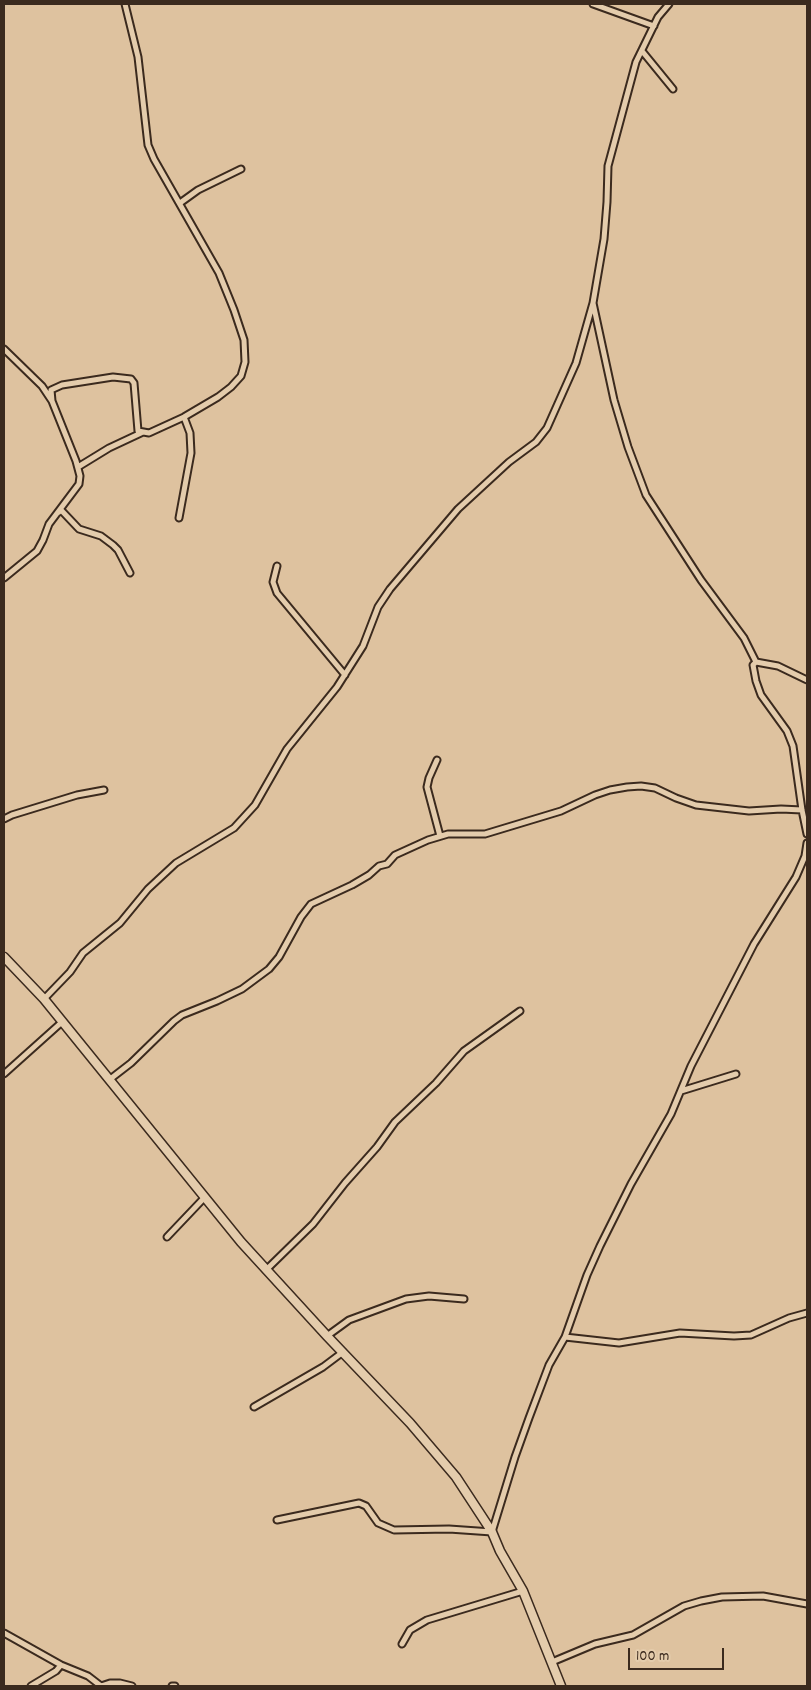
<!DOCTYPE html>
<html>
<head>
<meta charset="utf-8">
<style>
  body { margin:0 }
  #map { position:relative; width:811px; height:1690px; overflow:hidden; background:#dec29f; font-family:Dekko,sans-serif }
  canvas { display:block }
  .frame { position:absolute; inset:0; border:5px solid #3b2a1e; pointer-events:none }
  .scale { position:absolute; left:628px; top:1648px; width:96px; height:22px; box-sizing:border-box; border:2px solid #3b2a1e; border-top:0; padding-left:6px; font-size:15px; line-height:18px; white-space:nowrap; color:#3b2a1e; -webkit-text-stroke:4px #e4ccac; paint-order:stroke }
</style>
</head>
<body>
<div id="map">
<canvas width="811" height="1690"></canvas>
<div class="frame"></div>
<div class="scale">100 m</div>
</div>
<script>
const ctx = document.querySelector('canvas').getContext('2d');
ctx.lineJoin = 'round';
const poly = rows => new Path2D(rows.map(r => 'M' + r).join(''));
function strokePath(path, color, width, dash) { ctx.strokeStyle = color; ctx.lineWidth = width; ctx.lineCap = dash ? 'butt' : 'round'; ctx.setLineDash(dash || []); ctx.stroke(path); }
const street = poly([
  [593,4,654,26],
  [669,4,658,17,636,62,608,166,607,202,604,239,593,303,614,400,628,447,646,495,701,580,744,638,756,662,753,665,756,681,761,695,787,731,793,746,802,810,807,834],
  [642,51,673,89],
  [180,203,198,190,241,169],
  [4,349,42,386,52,401,76,461,80,476,79,484,49,524,43,540,37,551,4,578],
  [52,401,51,390,62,385,113,377,131,379,134,383,138,431,149,433,184,417,218,397,231,387,241,376,245,362,244,340,234,310,219,273,154,159,148,145,138,57,125,4],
  [78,467,109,448,141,433],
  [59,512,61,510,79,529,101,536,113,545,118,550,130,573],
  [179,518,191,453,190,433,184,417],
  [277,566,273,582,277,593,345,675],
  [756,662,778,666,807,680],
  [437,760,429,778,427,787,440,836],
  [4,819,12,815,77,795,104,790],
  [44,999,70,972,83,953,120,923,148,889,176,863,234,828,255,805,287,749,337,687,363,646,378,607,390,589,458,509,509,462,536,442,547,428,576,363,593,303],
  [4,1074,62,1022],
  [109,1080,131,1063,174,1021,182,1015,217,1001,242,989,269,969,279,957,301,917,311,904,352,885,369,875,379,866,387,864,395,855,428,840,448,834,485,834,561,811,595,795,610,790,627,787,641,786,655,788,676,798,696,805,749,811,781,809,802,810],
  [681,1091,736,1074],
  [167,1237,205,1197],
  [266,1270,313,1224,345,1183,377,1147,395,1122,436,1083,464,1051,520,1011],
  [327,1336,349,1320,406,1299,429,1296,464,1299],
  [565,1337,619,1343,680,1333,734,1336,751,1335,789,1318,807,1313],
  [254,1407,323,1367,343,1352],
  [277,1520,359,1503,366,1506,378,1523,394,1530,449,1529,492,1532,515,1457,529,1418,549,1365,565,1337,587,1275,600,1246,631,1184,671,1114,691,1066,754,944,796,877,805,856,807,843],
  [4,1633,61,1665,88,1676,101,1686],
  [402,1644,410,1630,427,1620,523,1591],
  [552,1662,595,1644,633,1635,684,1606,701,1601,722,1597,763,1596,807,1604],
  [31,1686,56,1671,61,1665],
  [101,1686,110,1683,120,1683,132,1686],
  [172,1686,175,1686]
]);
const secondary = poly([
  [4,957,44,999,241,1242,327,1336,410,1423,456,1477,492,1532,500,1551,523,1591,561,1686]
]);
strokePath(street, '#3b2a1e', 9);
strokePath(secondary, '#3b2a1e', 11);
strokePath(street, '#e4ccac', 5);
strokePath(secondary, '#e4ccac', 8);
</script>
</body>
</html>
